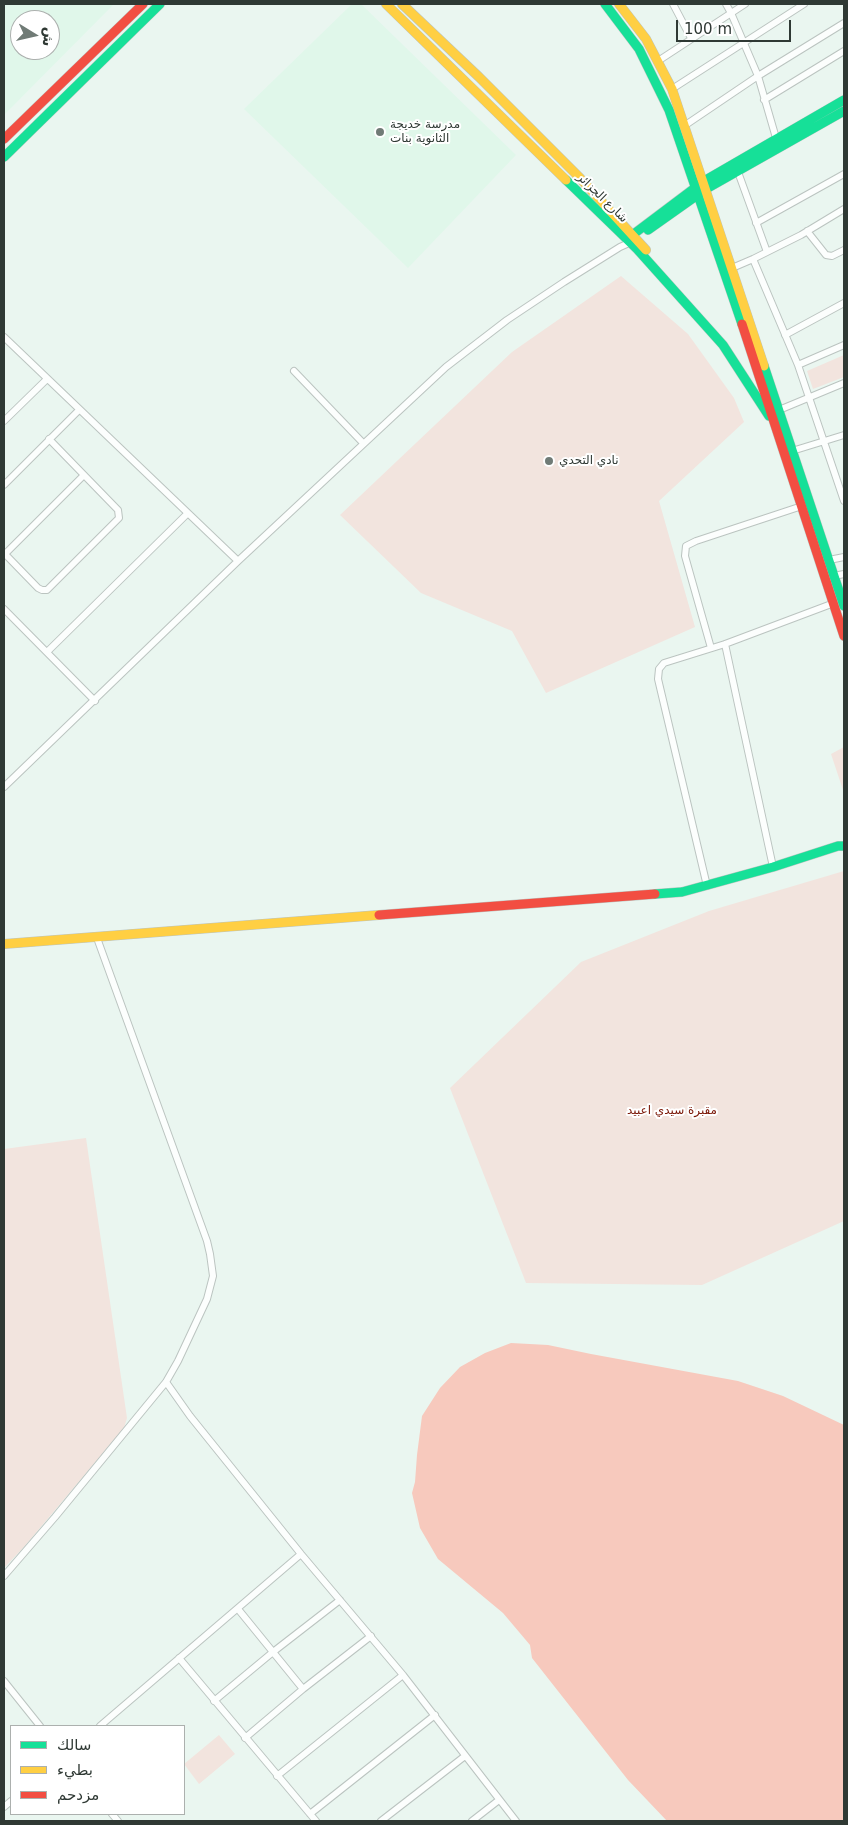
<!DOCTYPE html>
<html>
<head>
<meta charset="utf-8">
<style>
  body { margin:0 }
  #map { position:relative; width:848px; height:1825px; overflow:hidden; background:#eaf6f0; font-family:"DejaVu Sans","Noto Naskh Arabic",sans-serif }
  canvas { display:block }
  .frame { position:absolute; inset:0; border:5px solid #2f3934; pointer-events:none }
  .legend { position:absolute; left:10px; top:1725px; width:175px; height:90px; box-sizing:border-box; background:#fff; border:1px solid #acb0ae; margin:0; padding:6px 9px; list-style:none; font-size:15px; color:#2f3934 }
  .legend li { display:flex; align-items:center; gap:10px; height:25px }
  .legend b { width:25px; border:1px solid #acb0ae }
  .north { position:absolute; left:10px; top:10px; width:50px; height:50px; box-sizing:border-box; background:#fff; border:1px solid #acb0ae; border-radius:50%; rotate:99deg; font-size:14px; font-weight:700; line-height:20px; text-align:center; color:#2f3934 }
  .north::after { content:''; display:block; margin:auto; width:18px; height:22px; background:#707b76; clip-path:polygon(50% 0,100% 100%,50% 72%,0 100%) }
  .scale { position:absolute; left:676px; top:20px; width:115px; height:22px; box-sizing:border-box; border:2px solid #2f3934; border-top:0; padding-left:6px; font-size:15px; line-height:18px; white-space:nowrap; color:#2f3934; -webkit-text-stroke:4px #fff; paint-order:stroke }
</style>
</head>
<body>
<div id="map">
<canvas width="848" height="1825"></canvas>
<div class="frame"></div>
<ul class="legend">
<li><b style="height:6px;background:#16e098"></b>سالك</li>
<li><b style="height:6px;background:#ffcf43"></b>بطيء</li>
<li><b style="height:6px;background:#f24e42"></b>مزدحم</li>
</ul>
<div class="north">ش</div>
<div class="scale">100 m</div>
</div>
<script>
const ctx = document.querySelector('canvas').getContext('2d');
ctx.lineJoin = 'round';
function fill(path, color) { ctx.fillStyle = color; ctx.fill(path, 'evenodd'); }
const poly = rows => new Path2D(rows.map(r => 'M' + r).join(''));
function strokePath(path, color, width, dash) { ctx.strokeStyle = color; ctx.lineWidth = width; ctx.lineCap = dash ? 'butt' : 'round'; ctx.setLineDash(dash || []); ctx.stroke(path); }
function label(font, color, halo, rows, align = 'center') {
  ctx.font = font + ' "DejaVu Sans","Noto Naskh Arabic",sans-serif'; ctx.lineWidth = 4; ctx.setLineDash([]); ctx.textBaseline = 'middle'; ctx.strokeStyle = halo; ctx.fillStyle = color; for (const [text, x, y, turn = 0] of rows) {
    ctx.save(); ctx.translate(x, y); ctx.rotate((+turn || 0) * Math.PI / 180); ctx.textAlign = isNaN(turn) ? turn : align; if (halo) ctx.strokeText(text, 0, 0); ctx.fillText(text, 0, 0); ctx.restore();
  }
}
fill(poly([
  [4,4,114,4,4,115],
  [20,20,50,20,50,50,20,50],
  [352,4,361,4,516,155,408,268,244,109]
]), '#e0f7ea');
fill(poly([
  [621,276,688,334,734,398,744,422,659,501,695,627,546,693,512,631,421,593,340,515,512,352],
  [844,355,844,377,813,389,807,371],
  [844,747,844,793,831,754],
  [844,871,844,1221,702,1285,526,1283,450,1088,581,962,709,911],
  [86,1138,127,1418,124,1428,24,1547,4,1568,4,1149],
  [219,1735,235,1754,199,1784,184,1764]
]), '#f2e4de');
fill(poly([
  [511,1343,548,1345,591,1354,738,1381,783,1396,844,1425,844,1821,667,1821,628,1780,532,1658,530,1645,503,1613,438,1559,420,1528,412,1493,415,1482,417,1455,422,1416,440,1388,460,1367,485,1353]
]), '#f7c9bd');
const street = poly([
  [673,4,691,38],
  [726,4,731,13,758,76,776,138],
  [658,61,745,4],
  [672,89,804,4],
  [764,100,844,51],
  [684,126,758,76,844,23],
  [738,172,767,252],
  [756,223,844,174],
  [807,231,826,255,832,256,844,250],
  [753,259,798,365,844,501],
  [732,268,753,259,801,235,844,209],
  [785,335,844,303],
  [4,337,238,561],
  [798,365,844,345],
  [294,371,363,443],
  [779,410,844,383],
  [4,421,47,379],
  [792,451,844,435],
  [4,485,79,410],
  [4,553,38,588,42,590,47,590,119,518,118,510,49,439],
  [4,555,84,475],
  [829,560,844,557],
  [834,576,844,574],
  [4,609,95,701],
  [725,644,773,867],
  [711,648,685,556,686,546,696,541,802,506],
  [47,652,188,513],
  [4,787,238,561,446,367,507,320,564,282,620,247,629,243],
  [707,886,658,679,659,669,664,663,725,644,834,603],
  [166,1382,190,1416,301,1554,403,1675,516,1821],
  [4,1576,55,1517,166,1382,178,1361,207,1299,213,1276,210,1254,207,1241,97,938],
  [238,1609,303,1689],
  [179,1658,316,1821],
  [4,1681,40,1726],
  [214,1701,273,1652,340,1600],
  [100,1726,301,1554],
  [245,1738,303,1689,371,1636],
  [277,1776,403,1675],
  [4,1807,11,1801],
  [112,1814,118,1821],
  [310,1814,435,1715],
  [381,1821,465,1756],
  [472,1821,499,1800]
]);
const fast = poly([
  [605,4,639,49,669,110,742,324],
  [4,157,160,4],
  [566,180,637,249,723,345,769,416],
  [648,230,706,189,844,111],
  [627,239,704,181,844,100],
  [764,366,844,606],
  [655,894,682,892,773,867,838,846,844,846]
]);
const slow = poly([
  [386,4,566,180],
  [402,4,479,77,579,177,646,250],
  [619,4,646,39,672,89,764,366],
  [4,944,379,915]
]);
const jam = poly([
  [4,139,143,4],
  [742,324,844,636],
  [379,915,655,894]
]);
strokePath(street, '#bbc4c0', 8);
strokePath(fast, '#bbc4c0', 10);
strokePath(slow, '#bbc4c0', 10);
strokePath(jam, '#bbc4c0', 10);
strokePath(street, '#fcfefd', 6);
strokePath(fast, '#16e098', 9);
strokePath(slow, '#ffcf43', 9);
strokePath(jam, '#f24e42', 9);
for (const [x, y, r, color] of [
  [380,132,5,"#707b76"],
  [549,461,5,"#707b76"]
]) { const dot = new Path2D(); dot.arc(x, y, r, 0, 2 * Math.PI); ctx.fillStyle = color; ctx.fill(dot); strokePath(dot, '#fff', 2); }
label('12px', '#2f3934', '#fff', [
  ["مدرسة خديجة",390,125],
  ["الثانوية بنات",390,139],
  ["نادي التحدي",559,461]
], 'left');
label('12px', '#2f3934', '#fff', [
  ["شارع الجزائر",602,198,44]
]);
label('12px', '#7b1707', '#fff', [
  ["مقبرة سيدي اعبيد",672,1111]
]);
</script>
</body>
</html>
